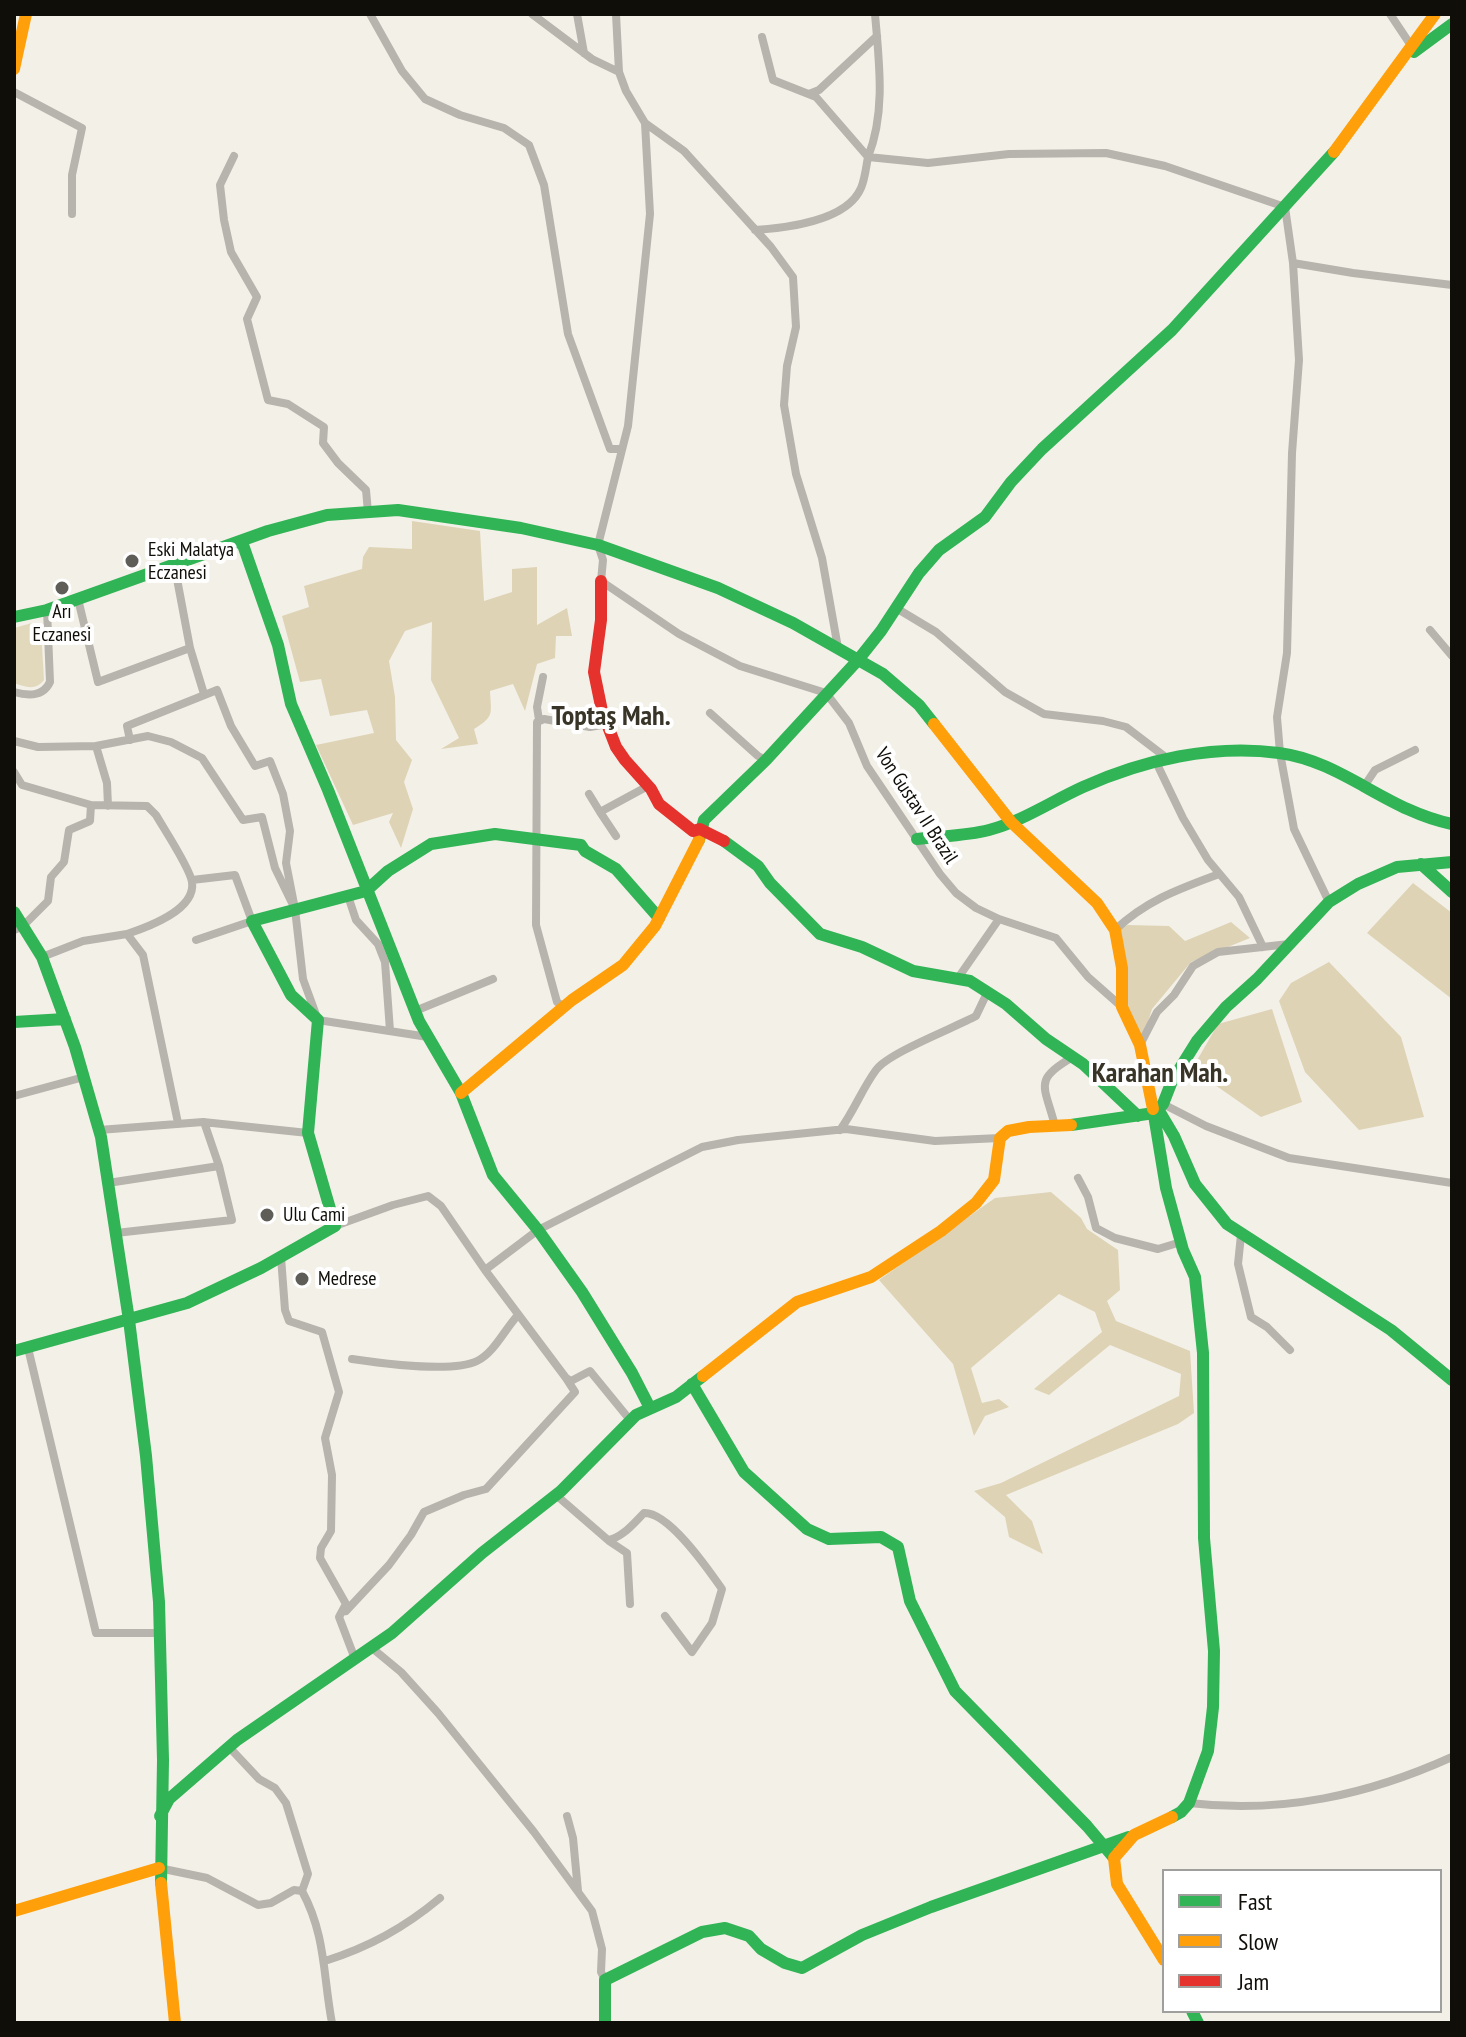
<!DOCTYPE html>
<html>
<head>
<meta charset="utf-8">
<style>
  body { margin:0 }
  #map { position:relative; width:1466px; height:2037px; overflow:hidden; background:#f3f0e8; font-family:"PT Sans Narrow",sans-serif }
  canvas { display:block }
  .frame { position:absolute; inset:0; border:16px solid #100e09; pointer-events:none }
  .legend { position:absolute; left:1162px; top:1869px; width:280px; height:144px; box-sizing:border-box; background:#fff; border:2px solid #9f9f9d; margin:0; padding:10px 14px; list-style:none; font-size:24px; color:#100e09 }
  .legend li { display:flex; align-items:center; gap:16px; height:40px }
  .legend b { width:40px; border:2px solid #9f9f9d }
</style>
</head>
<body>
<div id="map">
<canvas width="1466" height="2037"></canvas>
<div class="frame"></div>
<ul class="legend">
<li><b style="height:10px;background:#30b455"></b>Fast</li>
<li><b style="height:10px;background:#ff9f0a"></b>Slow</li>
<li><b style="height:10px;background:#e5322d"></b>Jam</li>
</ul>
</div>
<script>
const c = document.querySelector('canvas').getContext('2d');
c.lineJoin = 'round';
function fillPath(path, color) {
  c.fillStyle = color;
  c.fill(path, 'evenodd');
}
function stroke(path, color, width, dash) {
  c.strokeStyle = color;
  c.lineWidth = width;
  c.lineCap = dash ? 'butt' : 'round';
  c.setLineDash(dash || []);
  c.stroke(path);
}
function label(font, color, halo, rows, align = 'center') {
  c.font = font + ' "PT Sans Narrow",sans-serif';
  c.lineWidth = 8;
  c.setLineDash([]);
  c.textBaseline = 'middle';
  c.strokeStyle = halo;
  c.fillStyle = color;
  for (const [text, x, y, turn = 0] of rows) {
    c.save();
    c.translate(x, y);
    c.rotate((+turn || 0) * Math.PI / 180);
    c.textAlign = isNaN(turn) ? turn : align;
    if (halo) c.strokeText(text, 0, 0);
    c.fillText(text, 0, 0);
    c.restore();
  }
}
fillPath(new Path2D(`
  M32 623 41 629 44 680C36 691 25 687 14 683V628Z`), '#e2d9bd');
fillPath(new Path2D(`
  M412 521 480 531 484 601 512 592V569L537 567V625L567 608 572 636H556L555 658 537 664 525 711 513 684 490 691C491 714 495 716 474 729L478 744 441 749 459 738 431 680 432 622 405 631 389 661 395 697 396 740 412 760 404 782 413 809 401 848 389 822 393 813 353 825 316 745 374 733 367 710 330 716 321 679 300 682 282 616 309 607 304 586 362 569 363 557 369 547 412 549Z
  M1413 883 1452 913V999L1367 933Z
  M1231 922 1250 938 1191 962 1152 1009 1142 1041 1122 1007 1115 930 1128 925 1169 926 1185 941Z
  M1329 962 1401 1037 1424 1117 1359 1130 1305 1072 1279 1001 1291 983Z
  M1272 1009 1302 1102 1261 1117 1192 1069 1218 1024Z
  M1051 1192 1081 1218 1087 1229 1118 1250 1120 1290 1107 1301 1116 1321 1190 1351 1194 1413 1178 1424 1006 1495 1032 1521 1043 1554 1009 1537 1005 1517 974 1491 1001 1483 1179 1396 1181 1374 1110 1345 1049 1395 1034 1389 1102 1332 1095 1312 1059 1294 971 1368 982 1403 999 1399 1009 1407 985 1416 974 1436 953 1364 879 1280 995 1198Z`), '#ded3b5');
stroke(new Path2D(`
  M370 14 402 71 425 99 460 115 504 128 529 145 544 185 568 334 610 449H622
  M532 14 592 59 619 72
  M577 14 584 53
  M616 14 619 72 626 91 645 123 650 214 628 426 598 545 603 560 601 581 679 634 740 666 826 693 849 723 867 766 940 874 956 893 976 908 999 919 1056 938 1088 977 1122 1007
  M1390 14 1412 47
  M762 37 773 80 816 97 868 157C886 112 879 62 875 14
  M14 92 82 128 72 175V214
  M809 94 819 90 877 36
  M645 123 684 151 771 247 793 277 796 327 787 366 784 405 796 474 822 558 838 648
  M234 156 220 185 224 220 231 252 257 297 247 319 268 400 288 404 324 427 323 443 338 463 366 490 368 512
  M755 230C786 228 847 221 861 188 865 179 866 167 868 157L928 163 1009 154 1106 153 1165 166 1285 207 1293 263 1299 360 1292 453 1287 653 1277 717 1280 753 1294 829 1329 902
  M1293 263 1353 273 1452 285
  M78 599 98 682 190 648 174 563
  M896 608 936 632 1005 692 1044 714 1103 721 1126 727 1168 759
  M1430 630 1452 656
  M190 648 204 694
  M14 692C28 696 43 697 50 682L47 610
  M710 713 758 756 766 760
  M539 720 537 707 543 677
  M14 741 38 747 96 746
  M1156 762 1183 818 1208 860 1239 897 1263 947
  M14 772 22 785 91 805 147 806 156 815C164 829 190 868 192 882 196 910 148 927 127 934
  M1363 788 1375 770 1415 750
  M589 794 600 812 648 786
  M108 806 107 783 96 746 148 736 171 742 202 758 243 820 262 817 275 868 295 909 286 863 290 831 283 794 270 761 255 766 231 726 217 690 127 726 130 740
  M600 812 616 836
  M192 880 235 875 252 921 196 940
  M348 896 356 920 378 944 385 962 390 1031
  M295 909 303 979 318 1020 428 1037
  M14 930 23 926 48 901 51 877 64 862 69 830 90 821 91 805
  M1115 930C1147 900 1179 889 1219 874
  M42 957 83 941 127 934 143 955 178 1123
  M958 978 999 919
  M564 1007 557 1002 536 925 537 722 544 719 590 727 607 724
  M415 1011 493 979
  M1140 1045 1157 1012 1174 995 1193 966 1218 952 1289 944
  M14 1096 84 1077
  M1163 1104 1206 1126 1289 1158 1452 1183
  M1055 1126C1045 1086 1032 1080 1073 1057
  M99 1130 203 1122 308 1133
  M840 1130C854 1111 862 1089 876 1070 888 1053 954 1028 976 1016L987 993
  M1078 1178 1088 1197 1096 1228 1115 1238 1158 1249 1181 1242
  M108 1183 219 1166 204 1122
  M335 1226 393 1205 428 1196 441 1206 485 1270
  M116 1233 232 1220 219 1166
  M1241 1235 1238 1264 1251 1317 1267 1327 1290 1350
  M281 1257 285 1310 289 1321 322 1332 339 1392 325 1438 332 1475 331 1531 321 1548 320 1558 346 1604 339 1617 355 1659
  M28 1348 96 1633H160
  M352 1359C379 1363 453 1373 477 1361 494 1353 505 1329 518 1315
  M630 1420 590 1371 571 1381 566 1378 485 1270 538 1230 702 1147 738 1140 846 1129 935 1141 1000 1138
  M556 1495 608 1540C622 1538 634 1523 644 1513 669 1512 708 1569 722 1589L712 1623 692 1652 665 1616
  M609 1541 627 1553 630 1604
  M346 1611 389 1565 411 1535 424 1512 464 1495 486 1489 575 1392 566 1378
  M372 1648 401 1672 438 1713 534 1832 592 1911 602 1949 601 1972 605 1980
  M229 1747 259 1779 275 1788 286 1803 308 1874 302 1891
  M1189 1803C1282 1814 1368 1795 1452 1757
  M567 1816 573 1838 578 1891
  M159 1868 207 1878 258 1905 271 1903 294 1890 302 1891C326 1935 323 1976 332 2023
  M325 1961C369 1947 404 1928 440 1898`), '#b6b4ac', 8);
stroke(new Path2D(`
  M1414 52 1452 24
  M242 542 278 645 291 704 328 790 419 1021 461 1093 493 1175 538 1230 582 1292 632 1373 650 1408
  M14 617 47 610 268 531 327 515 398 510 521 528 598 545 718 588 793 623 883 674 919 705 934 724
  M917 839C941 836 966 836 989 830 1023 821 1052 801 1083 787 1143 760 1213 744 1279 753 1342 761 1387 811 1452 824
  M699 840 704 820 766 760 858 660 881 631 919 573 939 550 985 517 1011 482 1042 449 1172 330 1334 152
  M724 841 758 866 770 883 820 934 862 947 913 971 970 981 1006 1004 1046 1039 1083 1064 1138 1116
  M1421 864 1452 892
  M14 912 42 957 75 1047 101 1137 129 1320 146 1456 159 1602 163 1760 161 1883
  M14 1022 65 1019
  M1153 1109 1166 1188 1183 1250 1195 1277 1203 1353 1204 1538 1214 1651 1213 1707 1208 1751 1189 1803 1181 1812 1172 1817
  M1158 1109 1174 1136 1195 1184 1227 1224 1391 1330 1452 1380
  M1071 1125 1154 1113 1163 1104 1172 1081 1197 1041 1226 1007 1257 979 1329 902 1358 884 1397 867 1452 862
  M14 1351 187 1303 261 1268 335 1226 308 1133 318 1020 291 995 252 921 366 891 388 871 431 844 495 834 581 845 585 851 616 869 659 918
  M692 1384 744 1472 807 1529 829 1539 881 1537 898 1547 910 1601 955 1691 1087 1826 1114 1858
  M160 1816 169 1799 237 1740 392 1633 482 1553 561 1491 636 1415 676 1397 703 1376
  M1192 2011 1198 2023
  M605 2023V1980L702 1932 725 1928 749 1936 761 1949 785 1963 802 1968 862 1935 931 1907 1129 1837`), '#30b455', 12);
stroke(new Path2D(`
  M14 69 26 14
  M1334 152 1435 14
  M934 724 1011 822 1097 903 1115 930 1122 968V1007L1140 1045 1153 1109
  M461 1093 572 1000 623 965 655 926 699 840
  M703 1376 797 1302 871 1277 941 1231 976 1203 994 1180 1000 1138 1008 1131 1029 1127 1071 1125
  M161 1883 175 2023
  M14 1911 159 1868
  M1164 1960 1117 1884 1114 1858 1134 1835 1172 1817`), '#ff9f0a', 12);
stroke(new Path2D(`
  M601 581V620L594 672 602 711 616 747 625 760 651 789 659 804 693 831 700 829 724 841`), '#e5322d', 12);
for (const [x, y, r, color] of [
  [132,561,8,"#5f5d57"],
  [62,588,8,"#5f5d57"],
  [267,1215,8,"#5f5d57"],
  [302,1279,8,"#5f5d57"]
]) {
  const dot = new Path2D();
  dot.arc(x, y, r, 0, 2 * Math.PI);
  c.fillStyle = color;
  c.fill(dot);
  stroke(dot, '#fff', 3);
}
label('20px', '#100e09', '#fff', [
  ["Eski Malatya",148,550],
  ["Eczanesi",148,573],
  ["Arı",62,612,"center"],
  ["Eczanesi",62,635,"center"],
  ["Ulu Cami",283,1215],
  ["Medrese",318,1279]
], 'left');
label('20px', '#100e09', '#fff', [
  ["Von Gustav II Brazil",916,806,57]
]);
label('bold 28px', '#383427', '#fff', [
  ["Toptaş Mah.",611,717],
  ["Karahan Mah.",1160,1074]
]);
</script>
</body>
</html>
